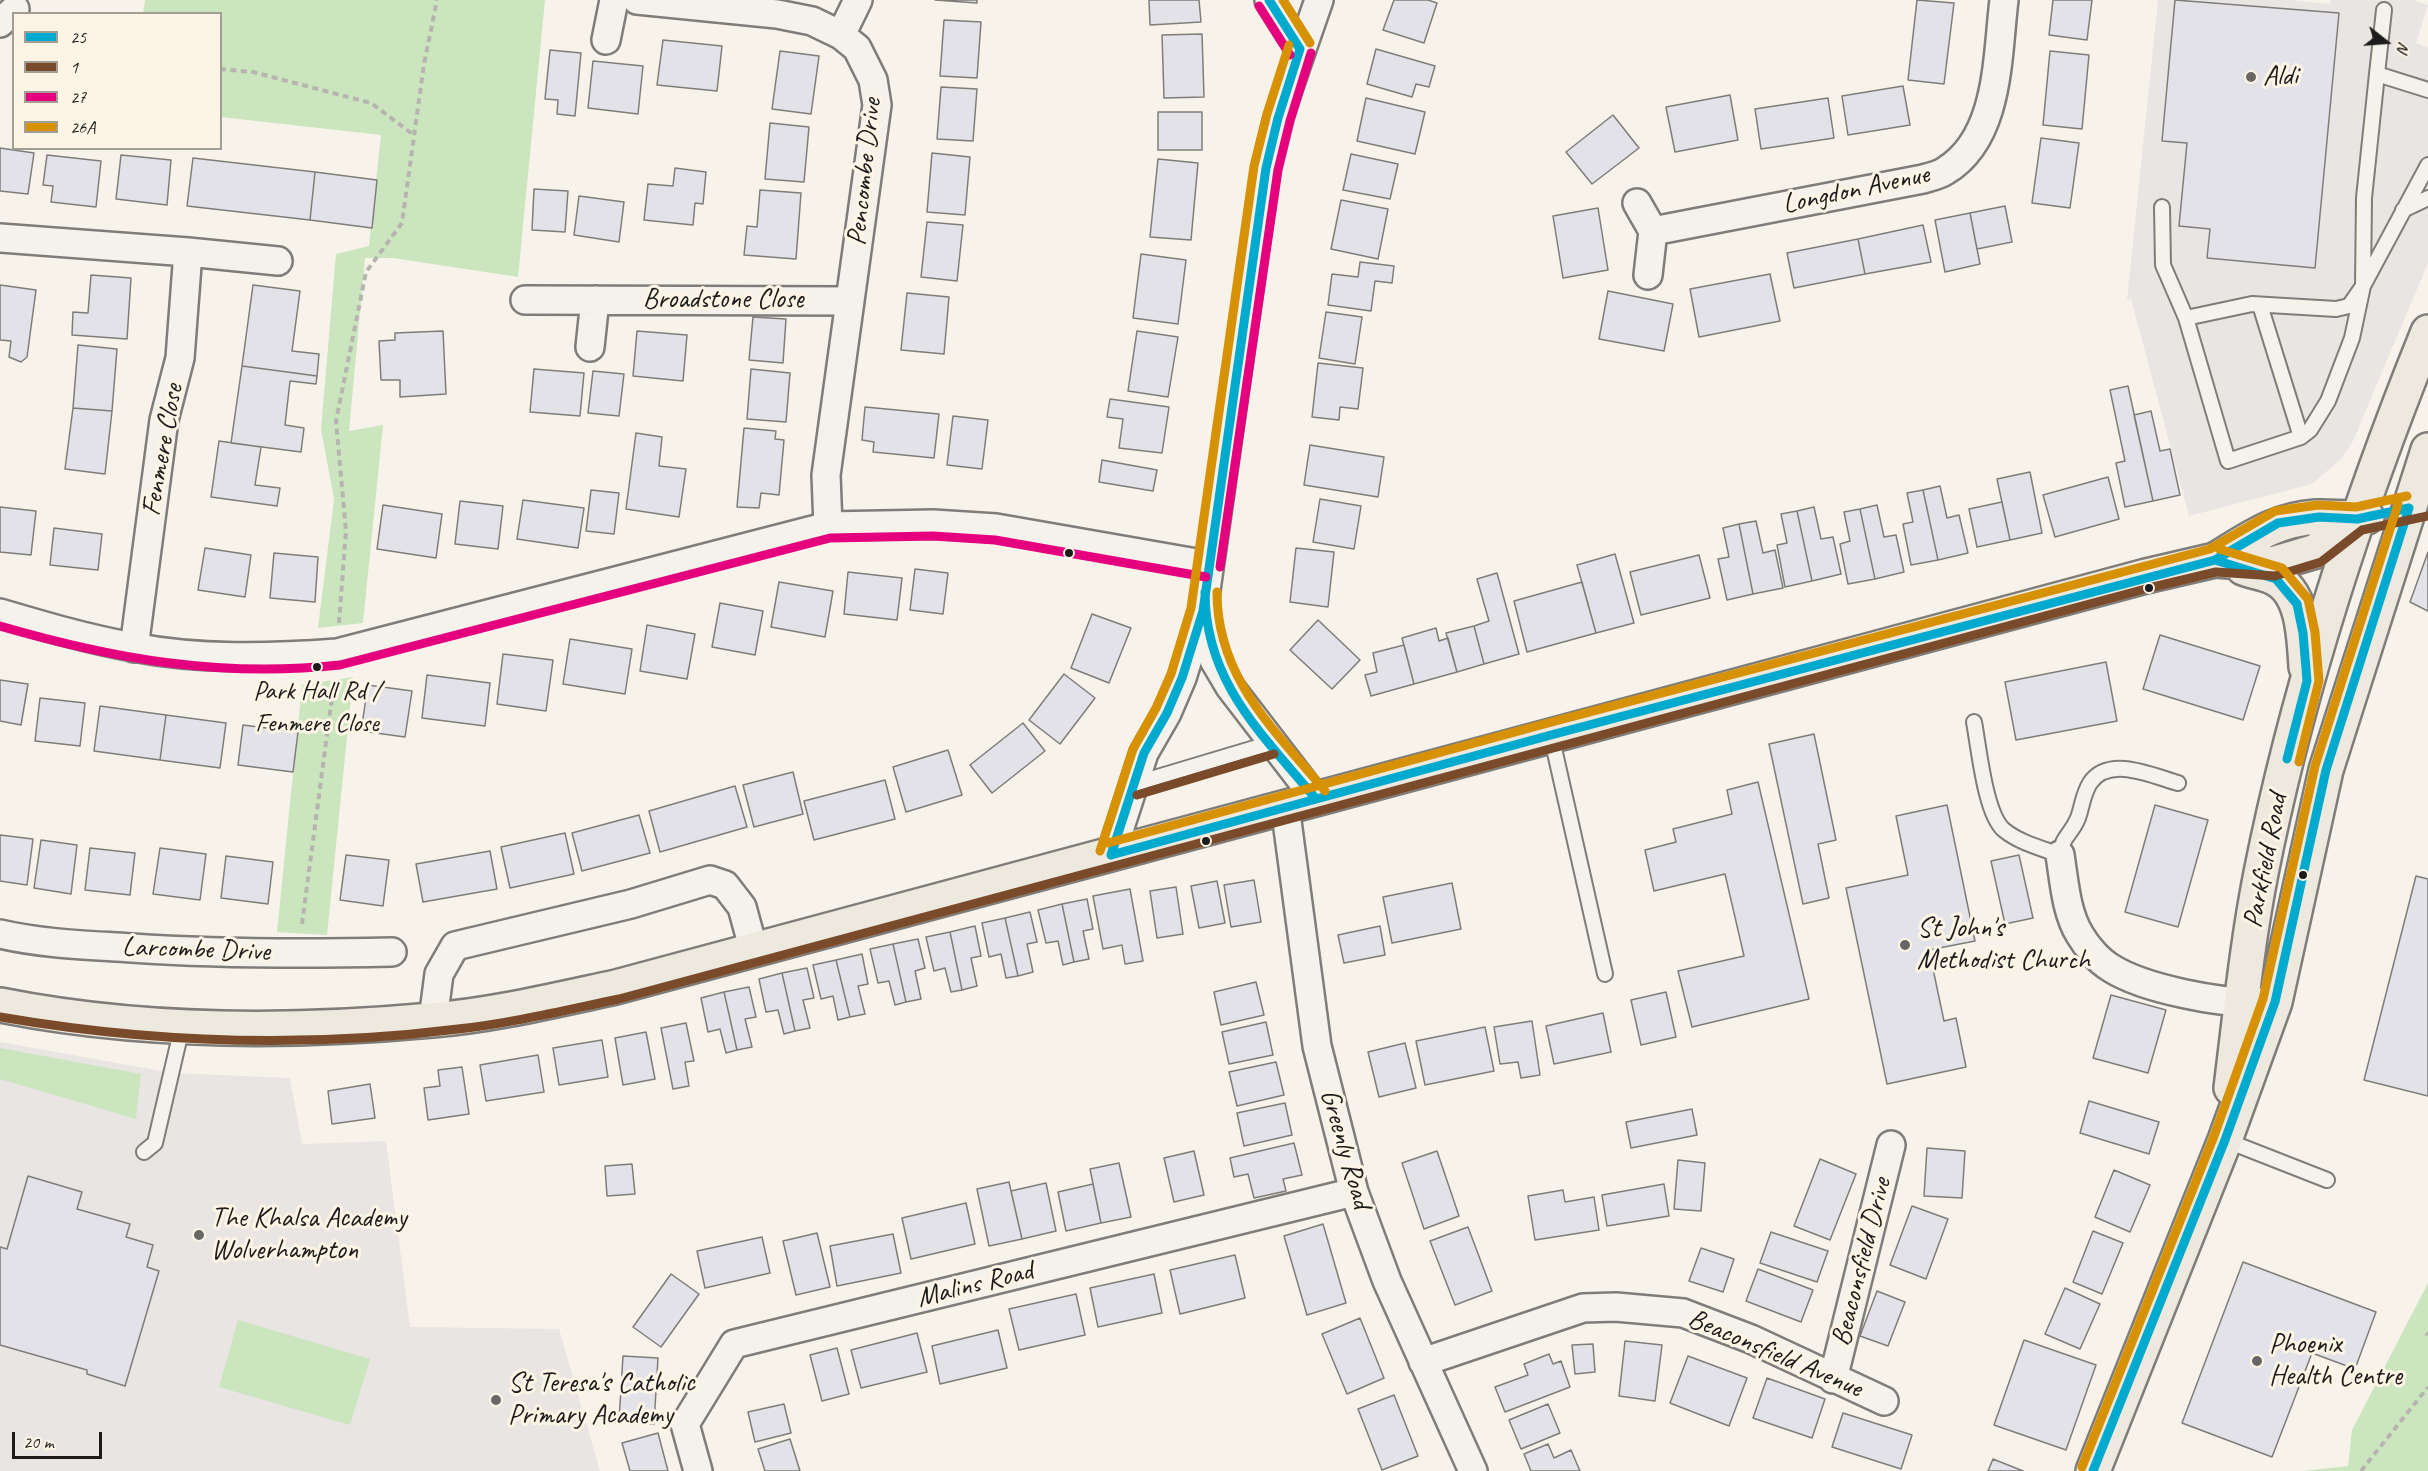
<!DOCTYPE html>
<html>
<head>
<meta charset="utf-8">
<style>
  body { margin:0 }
  #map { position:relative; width:2428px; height:1471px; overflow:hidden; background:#f7f3ea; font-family:Caveat,sans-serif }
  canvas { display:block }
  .legend { position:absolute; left:12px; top:12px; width:210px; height:138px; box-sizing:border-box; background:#fcf5e5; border:2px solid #a29e95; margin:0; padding:8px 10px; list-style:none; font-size:18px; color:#1c1c1c }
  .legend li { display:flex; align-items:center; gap:12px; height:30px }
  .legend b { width:30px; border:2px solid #a29e95 }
  .north { position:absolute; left:2356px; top:12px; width:60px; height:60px; -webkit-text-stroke:4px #fcf5e5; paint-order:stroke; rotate:107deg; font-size:16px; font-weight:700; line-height:24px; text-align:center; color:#1c1c1c }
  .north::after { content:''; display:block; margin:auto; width:21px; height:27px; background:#1c1c1c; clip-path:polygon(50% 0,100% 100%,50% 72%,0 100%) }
  .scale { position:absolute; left:12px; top:1432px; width:90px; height:27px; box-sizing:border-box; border:3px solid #1c1c1c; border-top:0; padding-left:8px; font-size:18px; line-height:21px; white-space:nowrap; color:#1c1c1c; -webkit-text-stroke:4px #fcf5e5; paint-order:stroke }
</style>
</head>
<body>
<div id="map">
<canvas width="2428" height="1471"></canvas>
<ul class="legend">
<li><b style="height:8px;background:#00a9ce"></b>25</li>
<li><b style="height:8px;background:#7a4b2a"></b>1</li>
<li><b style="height:8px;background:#e5007d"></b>27</li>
<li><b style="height:8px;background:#d69104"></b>26A</li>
</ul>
<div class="north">N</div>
<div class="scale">20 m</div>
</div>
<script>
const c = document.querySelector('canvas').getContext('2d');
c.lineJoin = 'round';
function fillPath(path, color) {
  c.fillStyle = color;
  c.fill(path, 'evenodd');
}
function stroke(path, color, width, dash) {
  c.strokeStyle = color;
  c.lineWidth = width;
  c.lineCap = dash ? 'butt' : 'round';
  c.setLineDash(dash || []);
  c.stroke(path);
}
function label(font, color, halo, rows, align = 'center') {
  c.font = font + ' Caveat,sans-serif';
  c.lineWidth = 6;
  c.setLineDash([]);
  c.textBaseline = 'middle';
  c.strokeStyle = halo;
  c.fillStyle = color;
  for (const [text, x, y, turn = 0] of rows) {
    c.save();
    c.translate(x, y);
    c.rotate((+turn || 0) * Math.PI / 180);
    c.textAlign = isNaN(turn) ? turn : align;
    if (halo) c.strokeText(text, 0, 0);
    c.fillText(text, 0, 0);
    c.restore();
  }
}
fillPath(new Path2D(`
  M2158 0H2291L2329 4 2331 0H2413L2428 5 2416 43 2428 48V263L2353 441 2342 458 2312 484 2189 516 2131 299 2127 300Z
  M0 1042 173 1073 290 1078 302 1144 386 1141 410 1327 559 1329 600 1471H0Z`), '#e8e5e3');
fillPath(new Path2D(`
  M145 0H545L518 277 393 258H365L349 431 383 425 363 623 318 628 334 499 321 429 336 254 369 246 381 135 221 117 220 14H143Z
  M353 677 327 935 277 932 302 685Z
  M0 1048 141 1074 136 1119 0 1079Z
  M2428 1283V1471H2303L2348 1466 2352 1430Z
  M238 1320 370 1359 350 1425 219 1387Z`), '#cbe5be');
const building = new Path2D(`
  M935 0H977V3Z
  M1149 0H1199L1201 22 1150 25Z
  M1394 0H1428L1437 3 1424 43 1383 30Z
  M1917 0 1954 3 1944 84 1908 80Z
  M2053 0H2092L2087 40 2049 35Z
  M2175 0 2339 13 2315 268 2207 258 2210 229 2179 226 2187 143 2162 141Z
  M944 20 981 22 977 78 940 76Z
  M1202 34 1204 97 1164 98 1162 35Z
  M663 40 722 46 717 91 657 85Z
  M1376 49 1435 66 1429 87 1416 84 1412 97 1367 84Z
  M550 50 581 53 575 116 557 114 558 100 545 99Z
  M780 51 819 56 811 114 772 109Z
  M2050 51 2089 55 2082 129 2043 125Z
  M593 61 643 66 638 114 588 108Z
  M1903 86 1910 125 1848 135 1842 96Z
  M941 87 977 89 973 141 937 139Z
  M1730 95 1738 140 1675 152 1666 107Z
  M1366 98 1425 112 1415 154 1357 141Z
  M1828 98 1834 138 1761 149 1755 109Z
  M1158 112H1202V150H1158Z
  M1613 115 1639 148 1592 184 1566 152Z
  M770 123 809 127 804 182 765 179Z
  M2041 138 2079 143 2070 208 2032 203Z
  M0 148 34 153 28 194 0 191Z
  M932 153 970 157 965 215 927 212Z
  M1351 154 1398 164 1390 199 1343 190Z
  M47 155 101 161 96 207 51 202 53 186 43 185Z
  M121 155 171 160 167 205 116 199Z
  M193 158 315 172 310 220 187 206Z
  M1158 159 1198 163 1191 240 1150 237Z
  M675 168 706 172 703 204 695 203 693 225 644 220 648 184 673 186Z
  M315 172 377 180 372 228 310 220Z
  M534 189 568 191 565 232 532 230Z
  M760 190 801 193 796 259 744 255 747 226 757 227Z
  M579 196 624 202 619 242 574 235Z
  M1341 200 1388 209 1378 259 1331 249Z
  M2005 206 2012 242 1977 249 1970 213Z
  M1598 208 1608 270 1563 278 1553 216Z
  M1970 213 1980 264 1945 272 1935 220Z
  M927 222 963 225 957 281 921 277Z
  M1923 225 1931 262 1865 274 1858 239Z
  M1858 239 1865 274 1794 288 1787 253Z
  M1141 254 1186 260 1178 324 1133 318Z
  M1360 262 1394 266 1392 283 1375 281 1371 311 1328 305 1332 274 1358 277Z
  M1770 274 1780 321 1699 337 1690 289Z
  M91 275 131 278 127 339 72 335 73 312 88 313Z
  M0 285 36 290 27 357 21 362 9 357 11 341 0 340Z
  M253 285 300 291 292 351 319 354 317 376 242 366Z
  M1608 291 1673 304 1664 351 1599 339Z
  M907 293 949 297 944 354 901 350Z
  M1326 312 1362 317 1355 364 1319 358Z
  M753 317 786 319 783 363 749 360Z
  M443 331 446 394 400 397V380H381L379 341 395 340V333Z
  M637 331 687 335 683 381 633 376Z
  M1137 331 1178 337 1168 397 1128 391Z
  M78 345 117 349 112 411 73 408Z
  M1318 363 1363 368 1358 409 1340 407 1339 420 1312 417Z
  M242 366 317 376 316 384 290 381 285 425 304 428 301 452 231 443Z
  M534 369 584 373 580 416 530 412Z
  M751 369 790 373 786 422 747 419Z
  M593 371 624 374 619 416 588 413Z
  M2128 386 2153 501 2125 507 2116 463 2125 461 2110 390Z
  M1110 399 1169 407 1162 453 1119 448 1123 419 1107 417Z
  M865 407 939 414 934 458 873 452 874 442 862 440Z
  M73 408 112 411 105 474 65 469Z
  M2151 411 2160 451 2170 449 2180 495 2153 501 2134 415Z
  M953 416 988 420 982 469 947 465Z
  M744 428 776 431 775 439 784 440 779 495 761 493 759 508 737 507Z
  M636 433 662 437 659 466 686 469 679 517 626 509Z
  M219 441 261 447 255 485 280 488 277 506 211 497Z
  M1310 445 1384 457 1378 497 1304 485Z
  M1102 460 1157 470 1153 491 1099 482Z
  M2030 472 2042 533 2010 540 1997 479Z
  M2108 477 2119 519 2055 537 2043 495Z
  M1940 486 1947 518 1959 515 1968 553 1938 560 1923 490Z
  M591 490 619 493 614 534 586 531Z
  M1923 490 1938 560 1911 565 1903 524 1913 522 1907 493Z
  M1320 499 1361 506 1354 549 1313 542Z
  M523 500 584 508 578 548 517 539Z
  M460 501 503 506 498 549 455 544Z
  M2002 502 2010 540 1977 547 1969 509Z
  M383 505 442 514 436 558 377 549Z
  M1877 505 1884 537 1896 535 1904 572 1875 579 1860 509Z
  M0 507 36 511 31 555 0 552Z
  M1814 507 1821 539 1833 537 1841 574 1812 581 1797 511Z
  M1860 509 1875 579 1848 584 1840 544 1850 541 1844 512Z
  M1797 511 1812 581 1785 587 1777 545 1787 543 1781 514Z
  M1756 521 1763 553 1775 550 1783 588 1753 594 1739 524Z
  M1739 524 1753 594 1727 600 1718 559 1729 557 1723 528Z
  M54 528 102 534 98 570 50 565Z
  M205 548 251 555 245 597 198 590Z
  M1296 548 1334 552 1328 607 1290 602Z
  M2428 552V611L2410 602Z
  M274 553 318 557 315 602 270 598Z
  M1615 554 1634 623 1596 633 1577 565Z
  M1699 555 1710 598 1641 615 1630 572Z
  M915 569 948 573 943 614 910 610Z
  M848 572 902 578 897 620 844 614Z
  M1497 573 1519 654 1484 664 1474 626 1489 621 1477 579Z
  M779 582 833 591 825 637 771 627Z
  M1582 582 1596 633 1527 652 1514 601Z
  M720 603 763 611 755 655 712 647Z
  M1092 614 1131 628 1109 683 1071 668Z
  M1318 620 1360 660 1332 689 1290 650Z
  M647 625 695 634 687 679 640 671Z
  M1474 626 1484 664 1457 672 1446 633Z
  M1436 628 1439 641 1448 638 1457 672 1414 684 1402 638Z
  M2160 635 2260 666 2243 720 2143 689Z
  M570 639 632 649 625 694 563 684Z
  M1404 645 1414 684 1371 696 1365 675 1377 672 1373 653Z
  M503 654 553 660 546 711 497 704Z
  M2106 662 2117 721 2016 740 2005 682Z
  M1064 674 1095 698 1060 744 1029 720Z
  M427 675 490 683 485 726 422 718Z
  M0 680 28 684 21 725 0 721Z
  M368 685 412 691 405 737 361 731Z
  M40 698 85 703 80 746 35 741Z
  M100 706 166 715 160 760 94 751Z
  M166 715 226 723 220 768 160 760Z
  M1023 723 1045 751 992 793 970 765Z
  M243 725 298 732 293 772 238 765Z
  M1814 734 1836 840 1818 844 1829 898 1803 904 1769 744Z
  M948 750 962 795 906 812 893 767Z
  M793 772 803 814 754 827 743 785Z
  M885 780 895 819 814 840 804 801Z
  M1758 782 1809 999 1692 1027 1678 971 1744 956 1725 874 1654 891 1645 850 1676 842 1673 829 1732 814 1727 790Z
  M735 786 747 827 660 852 649 811Z
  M1947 805 1975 941 1929 950 1944 1021 1956 1018 1966 1067 1887 1084 1846 888 1908 875 1896 816Z
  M2155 805 2208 820 2178 927 2125 912Z
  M639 815 650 853 582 871 572 833Z
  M565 833 574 874 510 888 501 847Z
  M0 835 33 839 27 885 0 881Z
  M41 840 77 845 71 894 34 888Z
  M90 848 135 853 130 895 85 890Z
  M160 848 206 854 200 900 153 894Z
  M490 851 497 889 423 902 416 864Z
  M346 855 389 860 383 906 340 900Z
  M2019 855 2033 918 2005 924 1991 861Z
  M226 856 273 862 268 904 221 898Z
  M2416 876 2428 879V1096L2364 1080Z
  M1254 880 1261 922 1231 927 1224 885Z
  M1217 881 1225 923 1199 928 1191 886Z
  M1452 883 1461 929 1392 943 1383 897Z
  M1176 887 1183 934 1157 938 1150 891Z
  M1130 889 1143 961 1125 964 1122 945 1103 949 1093 896Z
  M1087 899 1093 929 1083 931 1089 959 1074 962 1062 904Z
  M1062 904 1074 962 1063 965 1058 941 1046 943 1038 910Z
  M1030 912 1037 942 1027 944 1033 972 1018 976 1005 918Z
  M1005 918 1018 976 1006 978 1001 954 989 957 982 923Z
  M975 926 981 956 971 958 977 986 962 990 950 932Z
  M1380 926 1385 955 1344 963 1338 935Z
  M950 932 962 990 951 992 945 968 934 971 926 937Z
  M918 939 925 968 915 971 921 999 906 1002 893 944Z
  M893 944 906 1002 895 1005 889 981 878 983 870 949Z
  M862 954 868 984 858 986 865 1014 850 1017 836 960Z
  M836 960 850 1017 838 1020 833 996 821 999 813 965Z
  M807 968 814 998 803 1000 810 1028 795 1031 782 973Z
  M782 973 795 1031 784 1034 778 1010 766 1012 759 979Z
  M1256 982 1264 1015 1221 1025 1214 992Z
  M749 987 756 1017 745 1019 752 1047 737 1050 724 992Z
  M724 992 737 1050 726 1053 720 1029 708 1032 701 998Z
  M1666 992 1676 1037 1641 1045 1631 1000Z
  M2111 995 2166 1010 2148 1073 2093 1058Z
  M1603 1013 1611 1052 1554 1064 1546 1026Z
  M1532 1021 1540 1075 1521 1078 1518 1062 1500 1064 1494 1027Z
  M1266 1022 1273 1055 1229 1064 1222 1032Z
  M686 1023 694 1061 685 1062 689 1086 673 1089 661 1028Z
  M1485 1027 1494 1071 1425 1085 1416 1041Z
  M646 1032 655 1079 623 1085 615 1038Z
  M602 1040 608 1077 559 1085 553 1048Z
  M1405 1043 1416 1088 1379 1097 1368 1052Z
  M538 1055 544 1092 486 1101 480 1065Z
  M1276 1062 1284 1095 1237 1106 1229 1072Z
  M462 1067 469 1114 428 1120 424 1088 440 1086 438 1070Z
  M370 1084 375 1118 332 1124 328 1091Z
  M2089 1101 2159 1122 2149 1154 2080 1133Z
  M1285 1103 1292 1135 1244 1146 1237 1113Z
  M1692 1109 1697 1135 1631 1148 1626 1122Z
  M1294 1143 1302 1175 1283 1179 1286 1191 1254 1198 1248 1174 1234 1177 1230 1158Z
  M1927 1148 1965 1151 1962 1198 1924 1196Z
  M1194 1151 1204 1195 1174 1202 1164 1158Z
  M1437 1151 1459 1216 1424 1229 1402 1163Z
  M1820 1159 1856 1174 1830 1240 1794 1226Z
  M1678 1160 1705 1163 1701 1211 1674 1209Z
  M1119 1163 1131 1217 1101 1223 1090 1169Z
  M632 1164 635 1194 607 1196 605 1166Z
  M2114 1170 2150 1185 2130 1232 2095 1217Z
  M28 1176 82 1192 77 1209 130 1224 126 1237 153 1245 147 1267 159 1271 125 1386 87 1374V1370L0 1345V1247L7 1249Z
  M1009 1182 1022 1239 989 1246 977 1189Z
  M1046 1183 1056 1231 1022 1239 1011 1191Z
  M1093 1184 1101 1223 1066 1231 1058 1192Z
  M1664 1184 1669 1216 1607 1226 1602 1195Z
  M1563 1190 1565 1202 1594 1197 1599 1230 1535 1240 1528 1196Z
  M966 1203 975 1244 911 1259 902 1218Z
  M1912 1206 1948 1219 1926 1279 1890 1265Z
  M1323 1224 1346 1303 1307 1315 1284 1236Z
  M1468 1227 1492 1291 1455 1305 1430 1241Z
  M2093 1231 2123 1243 2102 1294 2073 1282Z
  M1771 1232 1828 1251 1817 1282 1760 1263Z
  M817 1233 830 1287 796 1295 783 1241Z
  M893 1234 901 1273 837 1286 830 1246Z
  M762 1237 770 1273 705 1288 697 1251Z
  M1701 1248 1734 1259 1723 1292 1689 1281Z
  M1235 1255 1245 1298 1180 1314 1170 1270Z
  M2243 1262 2376 1312 2355 1369 2312 1353 2272 1457 2182 1423Z
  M1758 1269 1813 1290 1801 1322 1746 1301Z
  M671 1274 699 1294 661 1347 633 1327Z
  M1154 1274 1162 1313 1098 1327 1090 1288Z
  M2065 1288 2100 1304 2080 1349 2045 1334Z
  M1877 1291 1905 1302 1888 1346 1860 1336Z
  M1076 1294 1085 1335 1019 1350 1009 1309Z
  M1360 1318 1384 1378 1347 1394 1322 1334Z
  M998 1330 1007 1368 940 1384 932 1346Z
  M917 1333 927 1372 861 1388 851 1350Z
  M2024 1340 2096 1365 2066 1450 1994 1425Z
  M1625 1341 1662 1345 1655 1401 1619 1396Z
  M1593 1344 1595 1372 1575 1374 1572 1345Z
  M837 1348 849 1394 822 1401 810 1355Z
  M1549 1354 1553 1364 1561 1361 1570 1387 1505 1412 1495 1387 1528 1375 1524 1364Z
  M623 1356 658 1358 654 1424 619 1421Z
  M1688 1356 1747 1378 1729 1426 1670 1403Z
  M1767 1378 1825 1399 1812 1438 1753 1418Z
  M1394 1395 1418 1456 1382 1470 1358 1409Z
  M784 1404 791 1433 755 1442 748 1412Z
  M1548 1404 1560 1433 1521 1449 1509 1420Z
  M1843 1413 1912 1435 1901 1469 1832 1447Z
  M658 1433 668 1471H630L622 1443Z
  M790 1439 800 1471H765L758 1449Z
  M1548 1444 1554 1458 1571 1450 1580 1471H1531L1524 1454Z
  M1993 1459 2023 1471H1988Z`);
fillPath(building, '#e3e2e8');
stroke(building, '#7f7d79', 1.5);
const lane = new Path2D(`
  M2377 74 2384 10
  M2162 207 2163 265 2186 318 2228 461 2301 437 2310 430 2328 401 2352 338 2363 286 2364 198 2377 74 2428 90
  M2403 210 2428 198
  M2260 305 2301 437
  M2186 318 2252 304 2336 309 2349 306 2363 286 2428 165
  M1974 722C1979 748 1985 814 2004 830 2020 843 2041 848 2060 855 2062 836 2071 835 2078 818 2082 807 2083 794 2090 783 2109 755 2153 776 2178 783
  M1551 735 1605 974
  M1134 784 1271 743
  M2225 1140 2327 1180
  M144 1152 155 1143 182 1027`);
const street = new Path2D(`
  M637 0 777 14 812 21 841 35 857 48 873 80 877 105 826 475 828 526
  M1269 0 1300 49
  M0 23 15 9
  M841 35 858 0
  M606 40 614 0
  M1637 203 1653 231 1648 275
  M1653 231 1923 179C1930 177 1939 175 1945 171 2000 138 1997 56 2004 0
  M0 238 188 252 180 358 164 420 134 648
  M188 252 278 261
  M525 300 850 301
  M590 347 595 300
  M0 613C44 626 88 639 133 647 199 660 270 658 337 653L828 526 933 524 996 528 1208 565
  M1203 613 1214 660 1230 687 1316 799
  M1285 806 1317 1046 1354 1192 1387 1281 1473 1471
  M1111 855 1144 753 1167 713 1182 678 1203 611 1266 168 1278 118 1319 0
  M2060 855C2064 880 2066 913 2080 935 2087 947 2099 961 2111 968 2144 989 2222 1004 2261 1002
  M0 934C43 944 87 945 132 948 219 954 305 954 392 952
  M433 1020 439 974 455 946 631 904 710 880 725 885 742 907 754 951
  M1423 1362 1583 1308 1616 1307 1683 1313 1751 1339 1884 1401
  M1833 1379 1891 1145
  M698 1471 685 1424 734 1344 1354 1192`);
const primary = new Path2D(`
  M2215 560C2250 539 2274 520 2316 517 2334 516 2350 520 2367 517
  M2243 568C2253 572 2265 573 2274 578 2304 592 2304 639 2306 667
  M0 1005C140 1033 290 1033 432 1020 493 1015 555 1000 616 987L2146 576 2215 560 2272 564 2316 551 2357 519
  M2231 1088C2240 1016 2247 944 2261 873 2298 687 2357 507 2428 332
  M2093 1471 2225 1140 2275 1002 2326 770 2428 450`);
stroke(lane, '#7f7d79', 18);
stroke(street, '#7f7d79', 32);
stroke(primary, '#7f7d79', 38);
stroke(new Path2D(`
  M220 69 253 72 371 103 414 135
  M339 623 346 531 336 421 366 272 402 223 424 64 437 0
  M302 924 334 682
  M2426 1333 2428 1335
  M2361 1471 2428 1387`), '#b6b4af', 4, [6, 4.5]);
stroke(lane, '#f5f2ec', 14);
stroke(street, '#f5f2ec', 27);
stroke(primary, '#eee9df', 33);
stroke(new Path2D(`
  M1269 0 1300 49
  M2215 560 2276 579 2297 604 2303 633 2307 681 2287 759
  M1205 592C1205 682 1262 734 1316 799
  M1111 855 1551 735 2215 560 2278 523 2319 517 2357 519 2409 508
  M1111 855 1144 753 1167 713 1182 678 1203 611 1266 168 1278 118 1300 49
  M2093 1471 2225 1140 2275 1002 2326 770 2409 508`), '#00a9ce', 9);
stroke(new Path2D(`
  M1137 795 1274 754
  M0 1017C151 1043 306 1048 458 1029 512 1023 566 1010 619 999L2149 588 2216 572 2275 576 2321 562 2362 530 2428 516`), '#7a4b2a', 9);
stroke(new Path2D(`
  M1259 6 1290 55
  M1220 567 1278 170 1290 121 1311 53
  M0 626C114 659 221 678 340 665L830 538 933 536 995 540 1206 577`), '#e5007d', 9);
stroke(new Path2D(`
  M1283 0 1310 43
  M2219 549 2282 568 2308 599 2315 632 2319 681 2299 762
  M1217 592C1217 678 1274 729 1325 791
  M1108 843 1548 723 2210 549 2275 511 2318 505 2356 507 2407 496
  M1100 851 1133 749 1156 708 1171 674 1191 608 1254 166 1267 114 1289 45
  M2082 1467 2214 1136 2263 999 2315 766 2398 504`), '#d69104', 9);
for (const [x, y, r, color] of [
  [2251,77,6,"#696764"],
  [1069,553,5,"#1c1c1c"],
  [2149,588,5,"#1c1c1c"],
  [317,667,5,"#1c1c1c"],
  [1206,841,5,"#1c1c1c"],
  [2303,875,5,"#1c1c1c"],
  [1905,945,6,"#696764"],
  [199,1235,6,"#696764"],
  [2257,1361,6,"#696764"],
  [496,1400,6,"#696764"]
]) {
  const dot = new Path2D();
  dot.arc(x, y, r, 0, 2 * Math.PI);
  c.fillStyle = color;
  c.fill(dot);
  stroke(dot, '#fcf5e5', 2);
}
label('26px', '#1c1c1c', '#fcf5e5', [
  ["Park Hall Rd /",317,692],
  ["Fenmere Close",317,724]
]);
label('28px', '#1c1c1c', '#fcf5e5', [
  ["Aldi",2263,77],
  ["St John's",1917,929],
  ["Methodist Church",1917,961],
  ["The Khalsa Academy",211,1219],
  ["Wolverhampton",211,1251],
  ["Phoenix",2269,1345],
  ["Health Centre",2269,1377],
  ["St Teresa's Catholic",508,1384],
  ["Primary Academy",508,1416]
], 'left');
label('28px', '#1c1c1c', '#fcf5e5', [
  ["Pencombe Drive",865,172,-84],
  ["Longdon Avenue",1856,190,-12],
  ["Broadstone Close",723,300],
  ["Fenmere Close",163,450,-80],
  ["Parkfield Road",2266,861,-79],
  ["Larcombe Drive",196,950,2],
  ["Greenly Road",1345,1149,74],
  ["Beaconsfield Drive",1862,1262,-76],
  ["Malins Road",975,1285,-14],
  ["Beaconsfield Avenue",1775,1354,23]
]);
</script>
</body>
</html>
